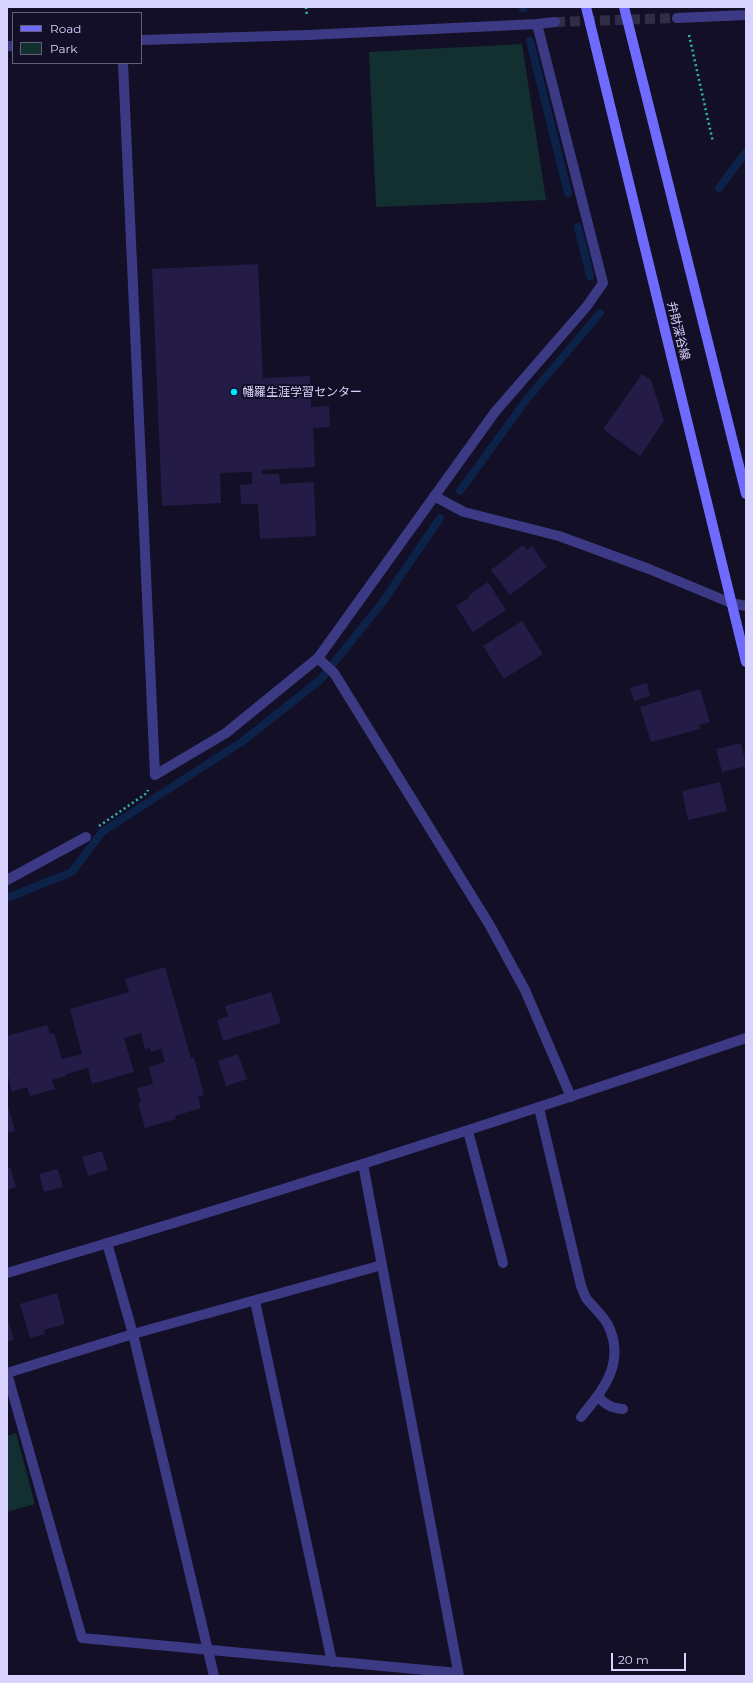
<!DOCTYPE html>
<html>
<head>
<meta charset="utf-8">
<style>
  body { margin:0 }
  #map { position:relative; width:753px; height:1683px; overflow:hidden; background:#130f26; font-family:Montserrat,sans-serif }
  canvas { display:block }
  .frame { position:absolute; inset:0; border:8px solid #d9d4ff; pointer-events:none }
  .legend { position:absolute; left:12px; top:12px; width:130px; height:52px; box-sizing:border-box; background:#130f26; border:1px solid #625e7d; margin:0; padding:5px 7px; list-style:none; font-size:12px; color:#d9d4ff }
  .legend li { display:flex; align-items:center; gap:8px; height:20px }
  .legend b { width:20px; border:1px solid #625e7d }
  .scale { position:absolute; left:611px; top:1653px; width:75px; height:18px; box-sizing:border-box; border:2px solid #d9d4ff; border-top:0; padding-left:5px; font-size:12px; line-height:14px; white-space:nowrap; color:#d9d4ff; -webkit-text-stroke:3px #130f26; paint-order:stroke }
</style>
</head>
<body>
<div id="map">
<canvas width="753" height="1683"></canvas>
<div class="frame"></div>
<ul class="legend">
<li><b style="height:5px;background:#6f6bff"></b>Road</li>
<li><b style="height:11px;background:#12302f"></b>Park</li>
</ul>
<div class="scale">20 m</div>
</div>
<script>
const c = document.querySelector('canvas').getContext('2d');
c.lineJoin = 'round';
function fillPath(path, color) {
  c.fillStyle = color;
  c.fill(path, 'evenodd');
}
function stroke(path, color, width, dash) {
  c.strokeStyle = color;
  c.lineWidth = width;
  c.lineCap = dash ? 'butt' : 'round';
  c.setLineDash(dash || []);
  c.stroke(path);
}
function label(font, color, halo, rows, align = 'center') {
  c.font = font + ' Montserrat,"Noto Sans JP",sans-serif';
  c.lineWidth = 4;
  c.setLineDash([]);
  c.textBaseline = 'middle';
  c.strokeStyle = halo;
  c.fillStyle = color;
  for (const [text, x, y, turn = 0] of rows) {
    c.save();
    c.translate(x, y);
    c.rotate((+turn || 0) * Math.PI / 180);
    c.textAlign = isNaN(turn) ? turn : align;
    if (halo) c.strokeText(text, 0, 0);
    c.fillText(text, 0, 0);
    c.restore();
  }
}
fillPath(new Path2D(`
  M522 44 546 200 376 207 369 52Z
  M16 1433 35 1504 7 1512V1436Z`), '#12302f');
stroke(new Path2D(`
  M523 7V9
  M530 41 568 193
  M719 188 746 152
  M578 227 590 276
  M460 491 527 399 600 313
  M7 898 72 872 102 832 243 741 320 680 382 603 440 518`), '#0c2248', 8);
fillPath(new Path2D(`
  M258 264 263 378 310 376 311 407 329 406 330 427 313 428 315 467 262 470V474H279L280 484 314 482 316 536 260 539 258 504H241L240 485 252 484V472L220 473 221 503 162 506 152 269Z
  M642 374 651 380 664 421 640 456 603 429Z
  M523 545 527 550 532 546 547 567 510 595 491 570Z
  M488 582 506 610 473 632 456 606 469 598 468 596Z
  M522 621 543 654 504 679 483 646Z
  M647 683 650 696 634 701 630 688Z
  M700 689 710 722 699 725 700 729 651 742 640 707Z
  M741 743 746 766 722 772 716 749Z
  M720 782 727 811 688 820 682 791Z
  M165 967 191 1058 194 1057 204 1095 198 1097 201 1108 175 1116 176 1119 145 1128 138 1103 141 1102 137 1088 153 1084 149 1067 165 1062 161 1049 151 1052 150 1048 145 1049 141 1033 124 1038 134 1072 92 1084 88 1068 66 1074V1076L52 1080 55 1089 30 1096 27 1087 12 1092 7 1073V1036L47 1025 50 1034 54 1033 62 1059 82 1054 70 1009 129 992 125 979Z
  M271 992 281 1023 223 1041 217 1020 228 1016 225 1006Z
  M238 1054 247 1079 226 1086 218 1061Z
  M7 1102 15 1131 7 1133Z
  M102 1151 108 1170 88 1176 82 1157Z
  M10 1167 16 1187 7 1190V1168Z
  M58 1169 63 1187 44 1192 39 1174Z
  M57 1293 65 1324 44 1330 45 1334 30 1338 20 1304Z
  M7 1316 14 1340 7 1342Z`), '#241b47');
stroke(new Path2D(`
  M555 22 677 18`), '#312d47', 10, [10, 5]);
stroke(new Path2D(`
  M306 7 307 16
  M689 35 713 142
  M99 826 147 793 148 790`), '#2fb8b0', 2.5, [2, 3]);
stroke(new Path2D(`
  M318 658 334 673 489 924 525 990 571 1097
  M7 880 86 837
  M598 1396C605 1405 612 1408 623 1409
  M581 1417C604 1389 626 1362 608 1325 602 1314 593 1307 586 1298 584 1294 583 1290 581 1286`), '#3d3a85', 10);
stroke(new Path2D(`
  M677 18 746 15
  M141 40 308 35 537 24 555 22
  M7 46H13
  M123 63 155 775 226 733 318 658 495 412 587 306 603 283 537 24
  M731 603 746 606
  M539 1108 581 1286
  M468 1131 503 1263
  M363 1164 459 1676
  M107 1243 133 1334 214 1676
  M255 1301 332 1662
  M7 1373 82 1638 458 1673
  M7 1373 133 1334 382 1265`), '#3d3a85', 10);
stroke(new Path2D(`
  M434 496 464 512 559 536 649 569 731 603
  M7 1273C255 1200 501 1121 746 1038`), '#3d3a85', 10);
stroke(new Path2D(`
  M586 7 746 662
  M624 7 746 494`), '#6f6bff', 10);
for (const [x, y, r, color] of [
  [234,392,4,"#00e5ff"]
]) {
  const dot = new Path2D();
  dot.arc(x, y, r, 0, 2 * Math.PI);
  c.fillStyle = color;
  c.fill(dot);
  stroke(dot, '#130f26', 1.5);
}
label('12px', '#d9d4ff', '#130f26', [
  ["弁財深谷線",678,331,76]
]);
label('12px', '#d9d4ff', '#130f26', [
  ["幡羅生涯学習センター",242,392]
], 'left');
</script>
</body>
</html>
